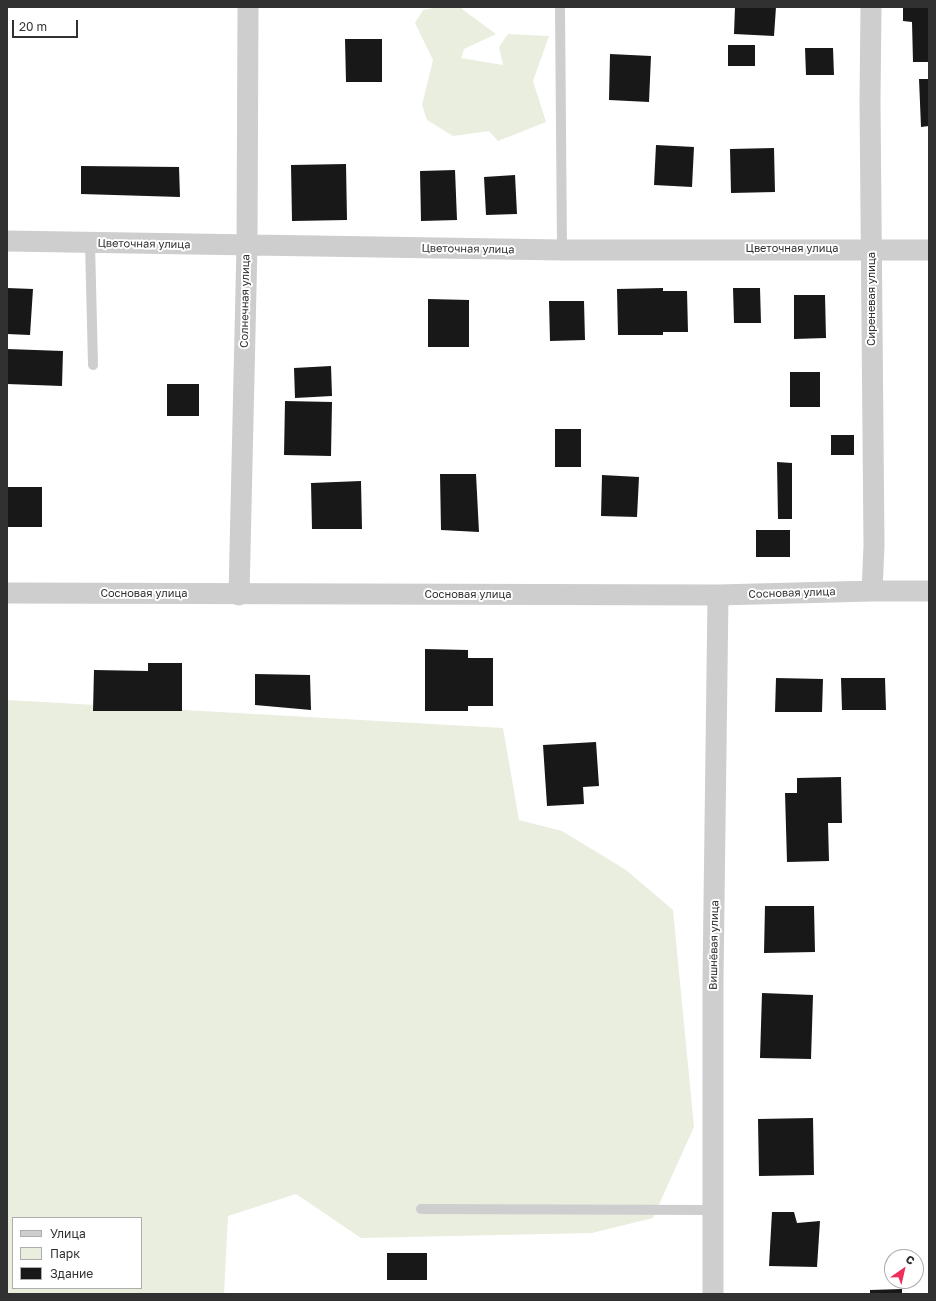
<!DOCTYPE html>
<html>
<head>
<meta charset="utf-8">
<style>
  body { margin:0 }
  #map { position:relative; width:936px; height:1301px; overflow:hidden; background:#fff; font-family:"Golos Text",sans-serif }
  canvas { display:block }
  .frame { position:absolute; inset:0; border:8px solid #313131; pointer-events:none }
  .legend { position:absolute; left:12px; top:1217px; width:130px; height:72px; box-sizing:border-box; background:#fff; border:1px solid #adadad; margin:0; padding:5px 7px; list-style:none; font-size:12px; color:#313131 }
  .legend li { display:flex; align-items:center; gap:8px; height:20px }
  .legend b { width:20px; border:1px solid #adadad }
  .north { position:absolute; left:884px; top:1249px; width:40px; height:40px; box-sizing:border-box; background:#fff; border:1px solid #adadad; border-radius:50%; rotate:34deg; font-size:11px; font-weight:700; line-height:16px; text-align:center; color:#313131 }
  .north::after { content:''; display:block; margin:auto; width:14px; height:18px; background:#ee2e5c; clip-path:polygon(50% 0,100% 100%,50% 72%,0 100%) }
  .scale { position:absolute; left:12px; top:20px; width:66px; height:18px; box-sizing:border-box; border:2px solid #313131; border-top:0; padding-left:5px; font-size:12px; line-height:14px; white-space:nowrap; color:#313131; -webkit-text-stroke:3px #fff; paint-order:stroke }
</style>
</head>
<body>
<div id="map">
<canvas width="936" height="1301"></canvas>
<div class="frame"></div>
<ul class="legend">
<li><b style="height:5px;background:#cecece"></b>Улица</li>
<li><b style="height:11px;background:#eaeedf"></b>Парк</li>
<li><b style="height:11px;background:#181818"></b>Здание</li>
</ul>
<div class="north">С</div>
<div class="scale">20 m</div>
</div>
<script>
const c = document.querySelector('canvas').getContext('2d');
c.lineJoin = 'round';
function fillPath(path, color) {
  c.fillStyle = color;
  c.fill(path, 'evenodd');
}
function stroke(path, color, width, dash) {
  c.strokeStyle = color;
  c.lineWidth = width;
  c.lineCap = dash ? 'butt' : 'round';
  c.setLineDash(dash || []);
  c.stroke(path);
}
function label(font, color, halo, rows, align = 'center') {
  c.font = font + ' "Golos Text",sans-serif';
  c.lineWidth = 4;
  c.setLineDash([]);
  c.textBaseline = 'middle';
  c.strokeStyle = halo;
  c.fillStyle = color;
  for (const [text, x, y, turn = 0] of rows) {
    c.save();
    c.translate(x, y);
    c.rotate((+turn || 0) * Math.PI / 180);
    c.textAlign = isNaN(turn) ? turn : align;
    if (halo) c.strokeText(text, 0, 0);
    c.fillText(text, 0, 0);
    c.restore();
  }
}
fillPath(new Path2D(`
  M438 7H462V9L496 34 464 49 461 58 503 65 499 47 508 34 549 36 533 81 546 122 498 141 489 131 453 136 427 120 422 105 433 60 415 23 423 10Z
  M7 700 503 728 519 820 562 831 626 870 673 910 694 1127 653 1218 592 1233 361 1238 296 1194 228 1216 224 1294H7ZM13 1218H141V1288H13Z`), '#eaeedf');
fillPath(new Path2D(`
  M735 7H776L774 36 734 34Z
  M903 7H929V62H913L912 22 903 21Z
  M345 39H382V82H346Z
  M728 45H755V66H728Z
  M805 48H833L834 75H806Z
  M610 54 651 56 649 102 609 100Z
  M919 79H929V126L921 127Z
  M656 145 694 147 692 187 654 185Z
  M774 148 775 192 731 193 730 149Z
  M346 164 347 220 292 221 291 165Z
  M81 166 179 167 180 197 81 194Z
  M455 170 457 220 421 221 420 171Z
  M515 175 517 214 486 215 484 177Z
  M7 288 33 289 30 335 7 334Z
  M663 288V291H687L688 332H663V335H618L617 289Z
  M733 288H760L761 323H734Z
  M794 295H825L826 338 794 339Z
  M428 299 469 300V347H428Z
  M549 301H584L585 340 550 341Z
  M7 349 63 351 62 386 7 384Z
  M331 366 332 396 295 398 294 368Z
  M790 372H820V407H790Z
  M167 384H199V416H167Z
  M285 401 332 402 331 456 284 455Z
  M555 429H581V467H555Z
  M831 435H854V455H831Z
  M777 462 792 463V519H778Z
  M440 474H476L479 532 441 530Z
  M602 475 639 477 637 517 601 516Z
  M361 481 362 529H312L311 483Z
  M7 487H42V527H7Z
  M756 530H790V557H756Z
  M425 649 468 650V658H493V706H468V711H425Z
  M148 663H182V711H93L94 670 148 671Z
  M255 674 310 675 311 710 255 705Z
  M776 678 823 679 822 712H775Z
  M841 678H885L886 710H842Z
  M596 742 599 786 583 787 584 804 547 806 543 745Z
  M841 777 842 823H828L829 861 787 862 785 793H797V778Z
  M765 906H814L815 952 764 953Z
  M762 993 813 995 811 1059 760 1058Z
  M813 1118 814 1175 759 1176 758 1119Z
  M772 1212H794L797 1223 820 1221 817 1267 769 1266Z
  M387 1253H427V1280H387Z
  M902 1289V1294H870V1290Z`), '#181818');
stroke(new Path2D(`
  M560 7 562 250
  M90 243 93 365
  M421 1209 713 1210`), '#cecece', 10);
stroke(new Path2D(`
  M871 7 870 101 874 546 872 591
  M7 241 562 250H929
  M7 593 718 595 872 591H929
  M239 595 247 245 248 7
  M713 1294V980L718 595`), '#cecece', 21);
label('11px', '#313131', '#fff', [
  ["Цветочная улица",144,244,1],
  ["Цветочная улица",468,249,1],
  ["Цветочная улица",792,249],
  ["Сиреневая улица",872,299,-90],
  ["Солнечная улица",245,301,-89],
  ["Сосновая улица",792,593,-2],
  ["Сосновая улица",144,594],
  ["Сосновая улица",468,595],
  ["Вишнёвая улица",714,945,-89]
]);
</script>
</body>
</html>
